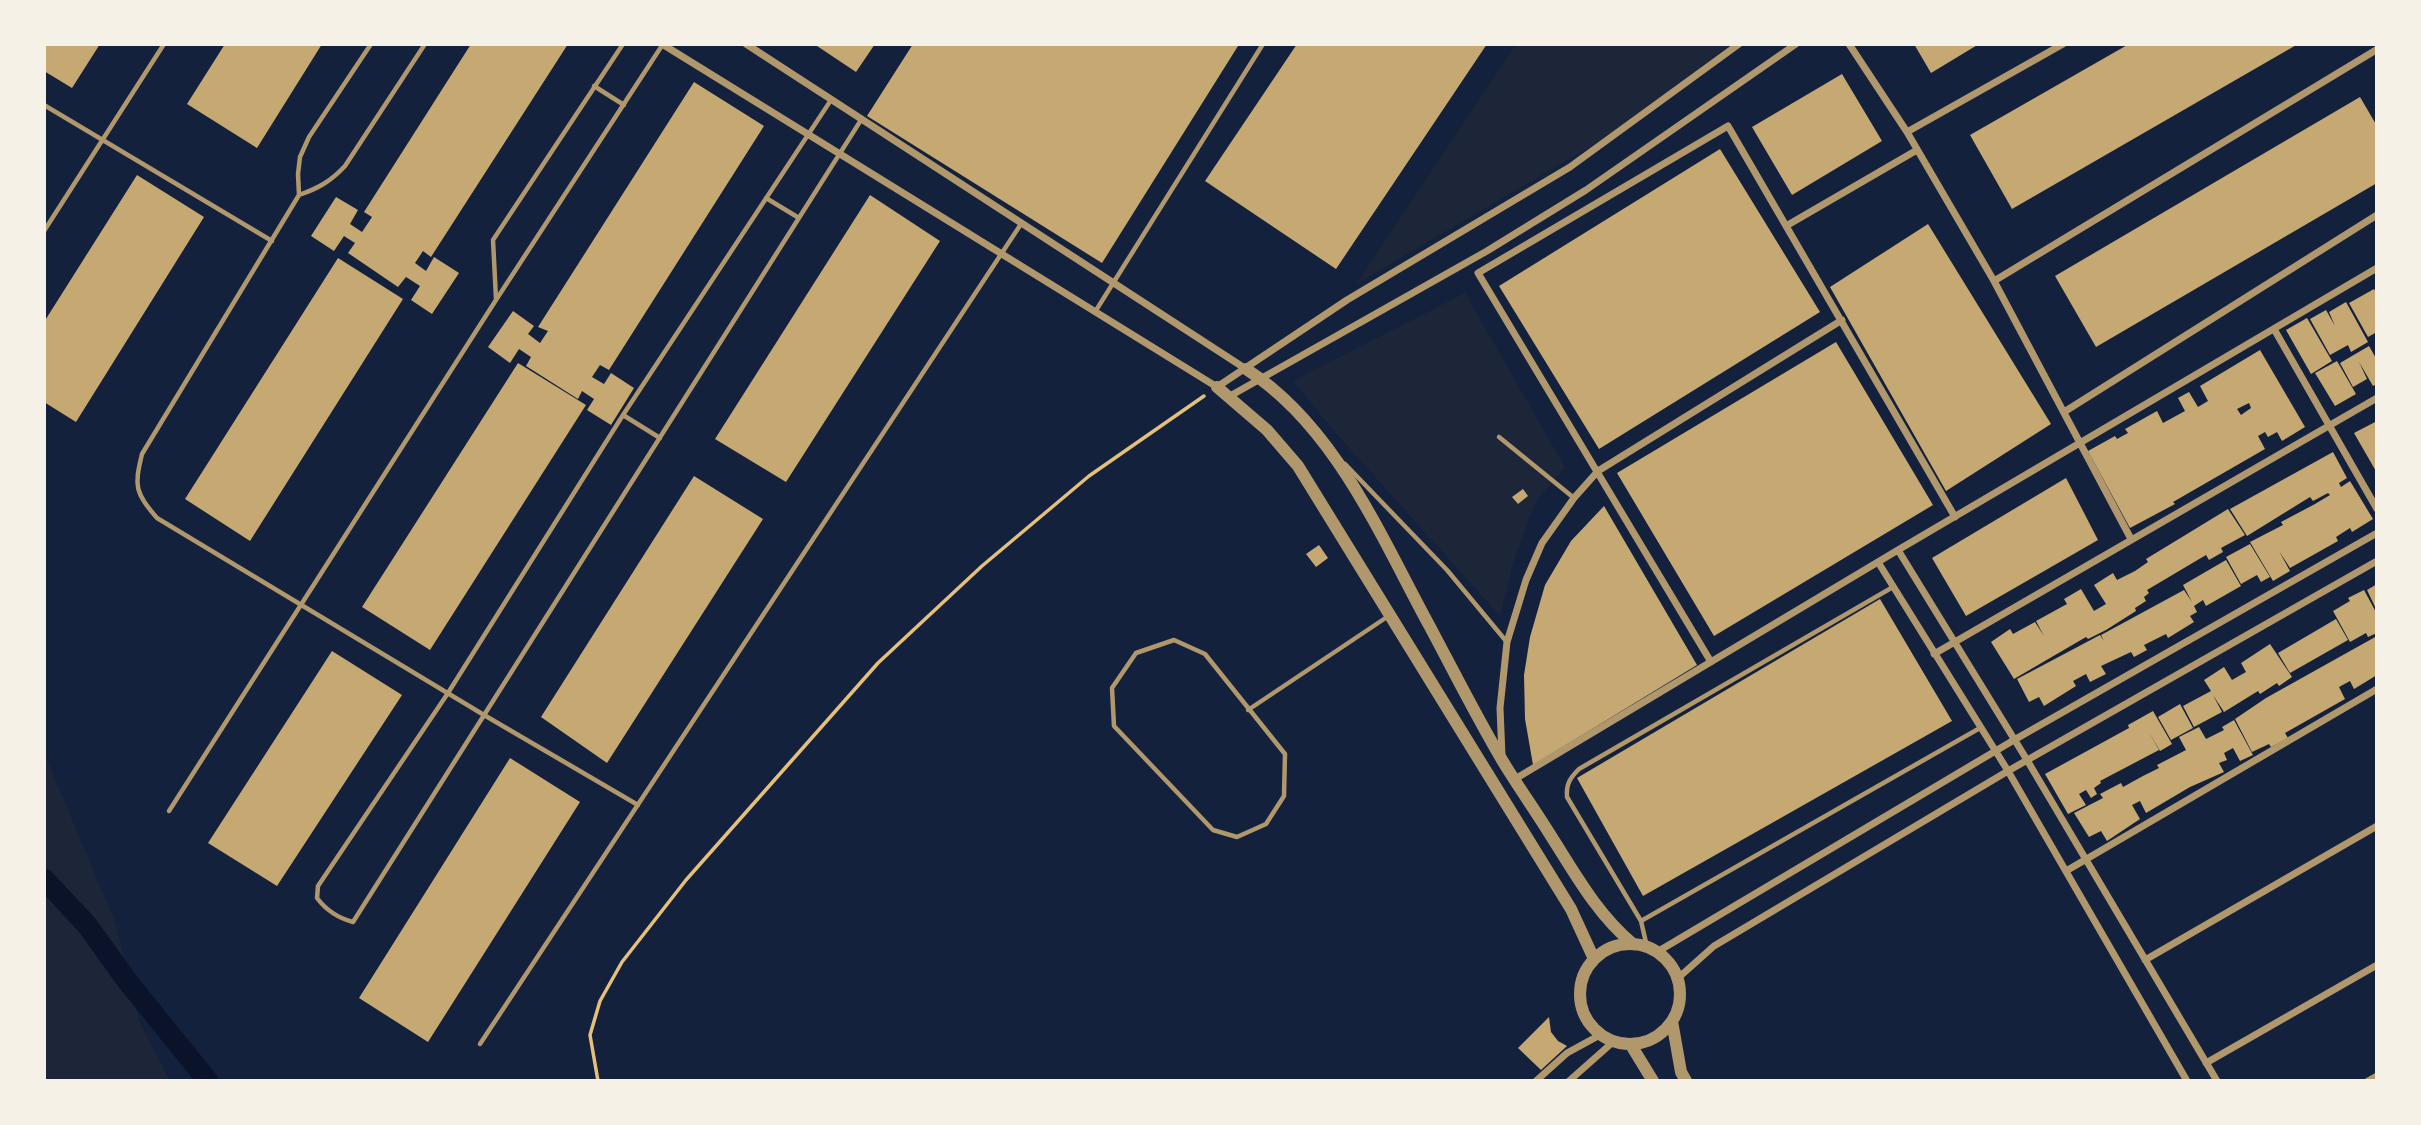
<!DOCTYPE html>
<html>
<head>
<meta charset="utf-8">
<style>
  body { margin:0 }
  #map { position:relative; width:2421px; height:1125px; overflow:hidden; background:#14213d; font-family:Cabin,sans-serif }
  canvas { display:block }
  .frame { position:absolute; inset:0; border:46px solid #f6f1e7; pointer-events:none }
</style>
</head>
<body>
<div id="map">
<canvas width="2421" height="1125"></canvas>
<div class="frame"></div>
</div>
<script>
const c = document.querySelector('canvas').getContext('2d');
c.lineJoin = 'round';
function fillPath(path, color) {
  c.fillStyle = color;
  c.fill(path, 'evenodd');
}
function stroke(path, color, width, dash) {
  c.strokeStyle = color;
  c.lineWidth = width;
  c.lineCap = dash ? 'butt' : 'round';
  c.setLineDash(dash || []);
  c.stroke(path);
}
fillPath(new Path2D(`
  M1516 44H1731L1610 135 1356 284Z
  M1465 293 1565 467 1535 503 1513 563 1500 616 1334 431 1293 381Z
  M44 753 115 922 139 1021 170 1081H44Z`), '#1d2539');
stroke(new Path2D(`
  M44 879 87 925 128 982 208 1081`), '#0b132b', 21);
fillPath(new Path2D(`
  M44 44H100L72 88 44 71Z
  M225 44H322L257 148 187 104Z
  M471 44H568L431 257 423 251 415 263 426 271 434 257 459 273 432 314 411 300 420 286 406 277 398 287 348 253 355 243 344 236 334 251 311 236 336 197 358 210 350 224 362 232 372 217 364 212Z
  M814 44H875L856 72Z
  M913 44H1234L1238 46 1102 263 867 116Z
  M1297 44H1487L1336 269 1205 181Z
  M1914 44H1979L1931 73Z
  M2129 44H2298L2012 209 1970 135Z
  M1842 74 1882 141 1792 195 1752 127Z
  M694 82 764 126 609 370 600 365 592 377 604 384 611 373 634 388 611 425 587 410 594 399 582 391 578 399 526 366 531 357 519 349 510 363 488 347 513 311 534 326 528 334 540 343 548 331 538 327Z
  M2360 97 2377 126V183L2096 347 2055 276Z
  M1720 149 1820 312 1599 449 1499 286Z
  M137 175 204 217 76 422 44 402V322Z
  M870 195 940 241 786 482 715 439Z
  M1928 224 2051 424 1946 491 1830 287Z
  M338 258 403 299 250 541 185 499Z
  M2374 289 2377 294V332L2368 337 2349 303Z
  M2346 302 2368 342 2351 352 2348 345 2330 355 2310 319 2326 310 2335 326 2329 312Z
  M2307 318 2332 361 2311 374 2286 330Z
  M1836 342 1933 505 1714 636 1617 473Z
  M2369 346 2377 360V384L2373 386 2359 362 2367 379 2353 387 2340 363Z
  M2260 350 2305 427 2282 441 2277 432 2268 437 2265 432 2258 436 2265 449 2173 502 2175 504 2130 528 2088 451 2115 436 2117 439 2128 433 2125 429 2157 411 2163 423 2185 411 2178 398 2189 392 2198 407 2208 401 2200 386ZM2249 403 2251 408 2241 415 2237 409Z
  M2337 361 2356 394 2335 406 2315 373Z
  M518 363 586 405 430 650 362 607Z
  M2377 421V473L2354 433Z
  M2333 452 2347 478 2339 483 2341 487 2350 481 2373 519 2352 532 2350 528 2336 537 2338 541 2290 568 2279 551 2290 571 2273 581 2250 542 2283 525 2281 522 2315 504 2330 495 2328 493 2313 501 2310 497 2247 536 2230 509Z
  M694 476 763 519 607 763 541 717Z
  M2066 478 2098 540 1966 616 1932 558Z
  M1523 489 1528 496 1518 504 1512 497Z
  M1604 506 1697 665 1533 765 1525 719 1524 675 1530 637 1545 585 1571 541Z
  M2228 509 2245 535 2221 548 2223 552 2209 560 2206 555 2147 590 2149 593 2144 597 2146 601 2135 608 2136 611 2106 630 2088 639 2086 637 2014 679 1991 642 2010 629 2013 634 2035 622 2044 636 2036 621 2067 604 2064 599 2081 589 2094 611 2106 604 2094 585 2113 573 2117 580 2135 571 2148 562 2146 559Z
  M2250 544 2270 577 2261 582 2257 575 2241 584 2226 557Z
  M1319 545 1328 558 1316 567 1306 554Z
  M2226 560 2241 586 2206 606 2203 600 2194 606 2197 612 2190 616 2194 622 2168 638 2166 634 2144 645 2147 650 2134 657 2131 652 2101 666 2106 674 2090 682 2086 674 2073 681 2076 686 2044 706 2039 697 2029 702 2017 679 2100 635 2104 641 2101 635 2184 590 2192 602 2183 585Z
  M2377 584V611L2367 590Z
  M2364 590 2377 614V633L2368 637 2366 633 2350 642 2333 611 2350 601 2348 598Z
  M1880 599 1952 721 1643 896 1577 778Z
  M2336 619 2348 640 2290 673 2278 653Z
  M2377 636V675L2354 689 2350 681 2339 687 2345 699 2285 733 2288 738 2271 747 2269 744 2252 752 2235 719 2266 698Z
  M2270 644 2292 677 2279 686 2277 683 2260 694 2258 691 2224 712 2213 695 2222 712 2194 727 2183 706 2211 691 2204 680 2224 667 2232 680 2246 672 2241 663Z
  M332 651 402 695 277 886 208 843Z
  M2180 704 2193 728 2171 740 2158 717Z
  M2153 711 2172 744 2160 751 2149 732 2159 750 2100 781 2101 783 2094 788 2097 794 2091 798 2086 790 2079 794 2086 805 2068 814 2045 774 2129 728 2128 725Z
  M2234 720 2253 755 2240 761 2233 748 2224 753 2227 760 2219 763 2224 772 2190 787 2146 813 2140 801 2132 805 2140 819 2107 841 2101 831 2089 837 2074 813 2103 798 2100 794 2121 783 2123 787 2143 776 2159 768 2157 765 2186 750 2179 737 2199 727 2206 739 2224 730 2222 727Z
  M510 758 580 802 428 1042 359 998Z
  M1549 1017 1551 1032 1558 1041 1567 1046 1541 1070 1518 1048Z`), '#c6a872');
stroke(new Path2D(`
  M598 1081 590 1035 600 1001 622 962 686 880 878 663 982 566 1089 476 1204 396`), '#e5c07b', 3.5);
stroke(new Path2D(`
  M371 44 309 137 300 157 298 174 299 195 142 454C134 487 135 492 157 518L484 715 638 805
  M594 86 624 105
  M831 100 623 415 448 693 318 886 317 898C326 910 338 918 353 922L861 120
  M44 105 272 241
  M299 195C319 188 331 181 345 166L425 44
  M766 198 799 218
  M44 231 164 44
  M496 299 493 240 623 44
  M1095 312 1263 44
  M623 415 660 438
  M1499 437 1574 498
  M1345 464 1447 570 1506 641
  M1893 587 1579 769C1570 778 1566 784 1567 797L1641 921 1980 728
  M1174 640 1205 654 1285 754 1284 796 1266 824 1237 837 1213 830 1114 726 1112 688 1136 653Z
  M1248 710 1390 615
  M169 811 496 300 663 44
  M1641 921 1647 947
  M480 1044 1021 224`), '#b1986c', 4.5);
stroke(new Path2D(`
  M662 44 1217 387 1347 300 1570 167 1739 44
  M746 44 1246 369
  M1849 44 1907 132 1994 281 2131 539
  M1907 132 2063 44
  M1786 226 1917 150
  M1994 281 2376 50
  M2274 329 2377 509
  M1230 396 1487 251 1586 190 1796 44
  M2064 412 2377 215
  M1898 550 2027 760 2217 1081
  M1878 562 2008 771 2187 1081
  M1934 654 2377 398
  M1711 662 1478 273 1728 126 1955 517
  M1502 756 1500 708 1507 642 1526 580 1542 543 1574 498 1598 471 1842 320
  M1515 779 1898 550 2377 268
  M2066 871 2377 689
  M1657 952 2014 740 2377 533
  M2145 960 2377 826
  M1677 979 1714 946 2008 771 2377 561
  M2206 1063 2377 965
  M1536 1081 1567 1053 1600 1035
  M1569 1081 1613 1042
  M2368 1081 2377 1076`), '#b1986c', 7);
stroke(new Path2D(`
  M1246 369C1335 426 1380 535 1429 625 1453 670 1476 716 1502 760 1517 785 1535 810 1551 836 1576 875 1597 914 1633 944
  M1217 387 1267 430 1298 466 1571 909 1594 959
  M1580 994a50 50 0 1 1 100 0a50 50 0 1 1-100 0Z
  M1672 1021 1681 1072 1686 1081
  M1631 1045 1653 1081`), '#b1986c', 12);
</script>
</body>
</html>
